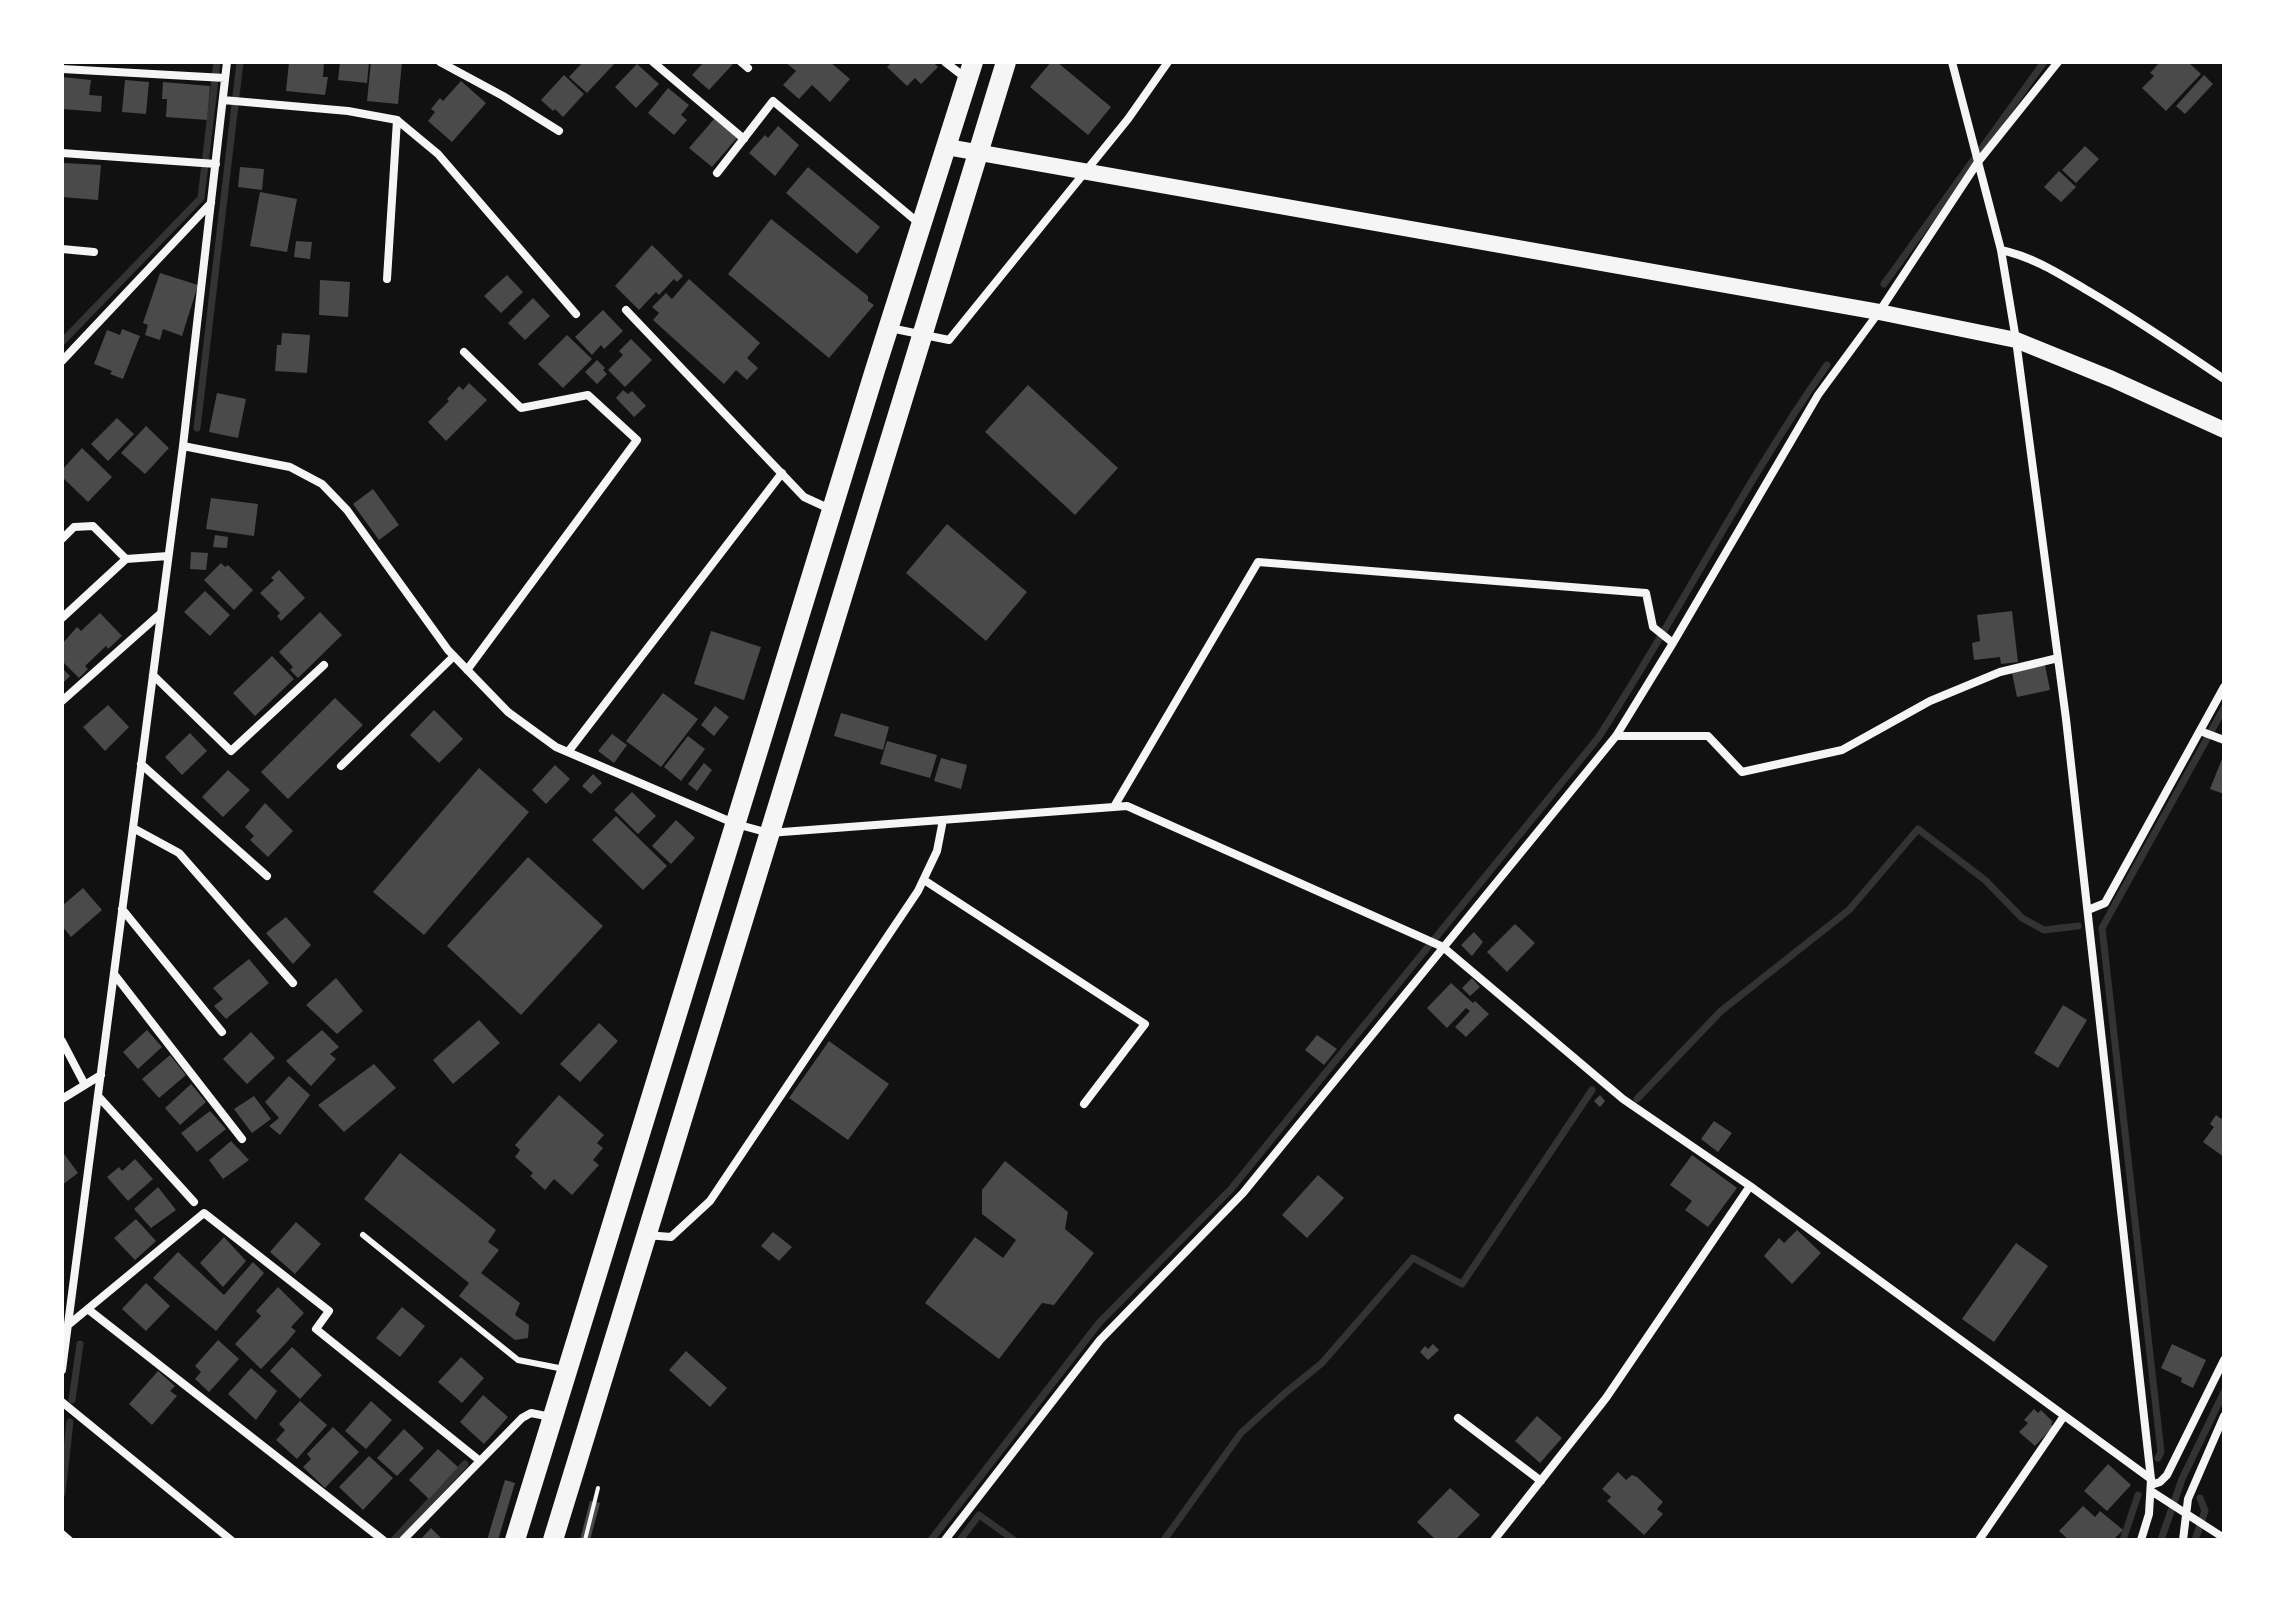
<!DOCTYPE html>
<html>
<head>
<meta charset="utf-8">
<style>
  body { margin:0 }
  #map { position:relative; width:2286px; height:1602px; overflow:hidden; background:#111; font-family:"Alegreya Sans",sans-serif }
  canvas { display:block }
  .frame { position:absolute; inset:0; border:64px solid #fff; pointer-events:none }
</style>
</head>
<body>
<div id="map">
<canvas width="2286" height="1602"></canvas>
<div class="frame"></div>
</div>
<script>
const c = document.querySelector('canvas').getContext('2d');
c.lineJoin = 'round';
function stroke(path, color, width, dash) {
  c.strokeStyle = color;
  c.lineWidth = width;
  c.lineCap = dash ? 'butt' : 'round';
  c.setLineDash(dash || []);
  c.stroke(path);
}
function fillPath(path, color) {
  c.fillStyle = color;
  c.fill(path, 'evenodd');
}
stroke(new Path2D(`
  M1884 284 2044 62
  M62 342 201 198 217 62
  M197 428 240 62
  M1637 1099 1721 1011 1849 910 1918 829 1985 880 2022 918 2044 930 2078 926
  M72 1400 80 1344
  M2158 1458 2161 1452 2102 928 2224 708
  M62 1493 70 1422
  M394 1540 465 1464
  M931 1540 1099 1323 1231 1189 1598 738C1678 616 1743 484 1827 365
  M960 1540 979 1515 1014 1540
  M1164 1540 1241 1433 1284 1394 1322 1363 1413 1258 1462 1284 1592 1090
  M2123 1540 2138 1495
  M2161 1540 2182 1479 2224 1392
  M2195 1540 2205 1511 2200 1498`), '#333', 7);
fillPath(new Path2D(`
  M289 62H324L323 77H328L325 95 286 91Z
  M340 62H369L367 83 338 80Z
  M371 62H402L398 104 367 101Z
  M583 62H616L587 93 569 77Z
  M704 62H731L733 64 709 90 692 75Z
  M785 62H830L850 79 830 102 812 85 799 99 783 85 796 71Z
  M892 62H933L938 67 921 84 915 78 907 86 887 67Z
  M1051 62H1057L1111 107 1088 135 1030 87Z
  M2160 62H2188L2201 74 2166 111 2142 88 2154 76 2150 73Z
  M637 64 659 84 636 108 615 87Z
  M564 75 584 94 563 117 555 109 553 111 541 100Z
  M2204 75 2213 84 2185 114 2176 106Z
  M62 77 91 80 89 95 102 96 101 112 62 109Z
  M125 80 149 82 146 114 122 112Z
  M461 81 486 103 452 142 428 121 435 112 431 109 440 98 443 101Z
  M163 82 210 86 207 120 166 117 167 99H162Z
  M668 88 689 105 681 115 687 120 674 135 648 113Z
  M714 119 737 138 712 167 689 148Z
  M778 126 799 145 775 176 749 153 765 135 768 138Z
  M2085 146 2099 159 2076 183 2062 170Z
  M64 163 101 165 98 200 62 197Z
  M240 167 264 169 262 190 238 187Z
  M808 167 880 227 857 254 786 193Z
  M2059 171 2076 187 2061 202 2044 187Z
  M260 192 297 199 287 252 250 246Z
  M771 219 868 296V301L874 305 829 358 728 274Z
  M296 241 312 242 310 259 294 257Z
  M652 245 683 276 677 282 674 279 659 295 656 292 639 310 615 286Z
  M160 273 198 285 182 336 163 329 160 340 145 335 148 325 143 323Z
  M507 275 523 292 501 313 484 296Z
  M689 279 760 343 747 358 758 368 747 380 736 370 724 384 653 320 659 313 652 307 666 293 672 299Z
  M320 280 350 282 348 317 319 315Z
  M533 298 550 316 525 340 508 323Z
  M603 310 623 331 604 349 601 345 592 355 575 337Z
  M122 329 140 336 123 379 110 374 112 371 94 364 107 330 120 335Z
  M282 333 310 335 307 373 275 371 277 345H281Z
  M567 335 592 359 563 388 538 364Z
  M631 339 652 360 625 387 608 370 623 355 619 351Z
  M597 360 605 368 603 370 607 374 597 384 585 372Z
  M469 383 487 400 446 441 428 422 449 401 447 399 459 386 463 390Z
  M1028 385 1118 468 1075 515 985 432Z
  M623 390 628 394 632 391 646 406 634 417 616 398Z
  M217 393 246 399 238 438 209 432Z
  M117 418 134 434 108 461 91 444Z
  M146 426 169 448 145 474 121 453Z
  M82 448 112 477 88 502 62 477V470Z
  M373 489 399 525 379 540 353 504Z
  M211 498 258 504 254 536 206 529Z
  M947 524 1027 592 986 641 906 573Z
  M215 535 228 537 227 548 213 547Z
  M191 552 208 553 206 570 190 569Z
  M221 563 225 567 228 565 253 590 234 610 204 580Z
  M279 570 305 598 281 621 277 616 280 613 260 593 274 580 271 578Z
  M205 591 230 615 210 636 184 612Z
  M2012 611 2018 662 2001 664 2000 657 1974 660 1972 643 1980 641 1977 615Z
  M320 612 342 635 298 678 290 670 293 667 279 652Z
  M100 613 122 636 108 649 106 646 85 666 88 669 79 678 62 661V644L77 627 81 631Z
  M711 631 761 647 744 700 694 684Z
  M272 656 294 679 255 716 233 693Z
  M2045 665 2050 690 2017 697 2012 673Z
  M62 668 70 676 62 684Z
  M663 693 698 719 661 767 626 741Z
  M335 698 363 725 288 799 261 772Z
  M108 705 129 727 105 751 83 727Z
  M715 706 729 717 714 736 701 725Z
  M434 710 463 739 439 763 410 735Z
  M841 713 889 727 883 750 834 736Z
  M190 733 207 751 182 775 165 757Z
  M612 734 627 745 614 763 598 751Z
  M688 736 705 749 681 781 664 767Z
  M887 741 937 755 930 778 880 764Z
  M2224 754V794L2210 789Z
  M941 758 967 765 961 789 934 781Z
  M704 763 712 770 697 791 688 784Z
  M555 765 570 779 546 804 532 790Z
  M479 768 529 812 424 935 373 892Z
  M228 770 250 790 223 817 202 797Z
  M593 774 602 783 591 794 582 786Z
  M632 792 656 816 638 834 614 810Z
  M265 803 293 831 268 857 250 840 254 836 245 827Z
  M616 816 667 866 643 890 592 840Z
  M676 820 695 838 671 864 652 846Z
  M528 857 603 926 521 1015 447 946Z
  M83 888 102 910 71 937 62 926V906Z
  M286 917 311 945 293 964 266 933Z
  M1515 924 1535 943 1507 972 1487 952Z
  M1474 932 1483 942 1472 956 1461 945Z
  M249 959 269 983 226 1019 214 1006 223 999 213 988Z
  M336 978 363 1011 337 1034 306 1005Z
  M1472 978 1480 987 1470 996 1462 988Z
  M1451 983 1473 1003 1475 1001 1489 1014 1466 1037 1455 1027 1470 1011 1466 1008 1447 1028 1427 1008Z
  M2063 1005 2087 1020 2058 1068 2034 1053Z
  M479 1020 500 1043 453 1084 433 1060Z
  M599 1023 618 1041 580 1082 560 1064Z
  M147 1030 162 1047 138 1069 123 1052Z
  M322 1030 339 1047 330 1054 336 1059 311 1086 286 1061Z
  M251 1032 275 1058 247 1084 223 1059Z
  M1317 1035 1337 1049 1324 1065 1305 1050Z
  M829 1041 889 1084 848 1140 789 1098Z
  M170 1055 186 1075 159 1098 142 1079Z
  M374 1064 396 1088 344 1132 318 1105Z
  M289 1076 310 1095 280 1135 269 1126 279 1118 265 1102Z
  M191 1084 206 1102 180 1125 165 1108Z
  M559 1095 604 1135 597 1143 603 1148 593 1160 599 1165 572 1195 554 1179 545 1190 530 1176 533 1173 515 1157 520 1150 515 1145Z
  M1600 1095 1605 1101 1600 1107 1594 1101Z
  M254 1096 271 1119 252 1133 234 1109Z
  M210 1111 226 1129 197 1152 181 1133Z
  M2224 1114V1157L2203 1142 2214 1127 2210 1124 2216 1115 2221 1119Z
  M1714 1121 1732 1133 1718 1152 1701 1139Z
  M231 1141 249 1160 223 1179 209 1160Z
  M62 1151 78 1173 62 1185Z
  M400 1153 496 1230 488 1242 499 1250 481 1273 520 1303 515 1315 529 1325 528 1338 515 1340 459 1296 469 1283 364 1199Z
  M1692 1155 1737 1188 1708 1227 1685 1210 1692 1201 1670 1185Z
  M135 1159 153 1179 128 1201 107 1177 119 1167 122 1171Z
  M1005 1161 1068 1212 1065 1229 1094 1253 1054 1305 1042 1303 999 1359 925 1303 975 1237 1003 1258 1016 1240 982 1214V1190Z
  M1318 1175 1344 1198 1307 1238 1282 1215Z
  M158 1187 176 1210 151 1228 134 1209Z
  M136 1219 156 1241 135 1260 114 1238Z
  M296 1222 321 1244 295 1274 270 1252Z
  M1797 1230 1821 1253 1792 1284 1764 1256 1779 1238 1784 1243Z
  M773 1232 792 1247 779 1261 761 1246Z
  M224 1237 246 1261 223 1287 200 1263Z
  M2016 1243 2048 1266 1994 1342 1962 1319Z
  M178 1252 224 1295 253 1262 264 1273 216 1331 153 1278Z
  M146 1283 170 1306 146 1331 122 1309Z
  M278 1287 304 1313 291 1327 296 1331 287 1342 261 1369 235 1344 261 1316 256 1311Z
  M402 1307 425 1326 400 1357 376 1338Z
  M218 1340 239 1359 209 1392 195 1379 201 1372 195 1366Z
  M1433 1344 1439 1350 1428 1360 1420 1352 1425 1346 1428 1349Z
  M2172 1344 2206 1360 2193 1388 2181 1382 2182 1378 2161 1368Z
  M292 1347 322 1375 300 1399 270 1371Z
  M686 1351 727 1388 710 1407 669 1370Z
  M461 1357 484 1378 462 1403 438 1382Z
  M251 1368 277 1391 256 1420 228 1394Z
  M158 1371 175 1386 170 1391 177 1396 152 1425 129 1404Z
  M483 1395 508 1417 484 1444 460 1422Z
  M300 1401 327 1425 297 1459 276 1440 285 1430 279 1424Z
  M371 1401 392 1420 366 1449 345 1431Z
  M2034 1409 2038 1413 2041 1410 2053 1422 2051 1424 2053 1427 2035 1446 2019 1432 2028 1423 2024 1420Z
  M1537 1416 1562 1438 1540 1463 1515 1441Z
  M333 1427 359 1452 325 1488 303 1467 311 1459 307 1454Z
  M404 1429 424 1448 397 1476 377 1458Z
  M438 1449 458 1467 429 1499 409 1480Z
  M369 1456 393 1478 363 1510 339 1487Z
  M2108 1464 2131 1485 2107 1511 2084 1491Z
  M1618 1472 1626 1480 1632 1475 1637 1477 1663 1502 1657 1509 1663 1514 1644 1535 1607 1501 1611 1497 1602 1489Z
  M505 1480 515 1483 498 1540H487Z
  M1450 1488 1480 1515 1455 1540H1436L1417 1522Z
  M590 1501 600 1503 590 1540H580Z
  M2083 1506 2095 1517 2100 1511 2123 1530 2113 1540H2069L2059 1531Z
  M431 1528 443 1540H420Z`), '#4a4a4a');
stroke(new Path2D(`
  M585 1540 598 1488`), '#f5f5f5', 4);
stroke(new Path2D(`
  M363 1235 518 1360 564 1369`), '#f5f5f5', 6);
stroke(new Path2D(`
  M440 62 503 96 559 131
  M653 62 744 139
  M741 62 748 68
  M945 62 967 79
  M1952 62 2001 250 2016 340 2066 719 2151 1479 2149 1514 2141 1540
  M62 69 225 78
  M223 100 348 111 397 120 438 154 576 314
  M62 153 216 164
  M717 173 773 101 921 225
  M62 249 94 252
  M2001 250C2034 257 2061 275 2090 292 2136 319 2180 349 2224 379
  M387 279 397 120
  M626 310 804 497 830 509
  M890 328 949 340 1128 119 1168 62
  M464 352 521 408 588 395 637 440 467 670
  M62 361 211 203
  M183 446 290 467 322 484 347 510 448 650 508 712 556 747 736 824 769 833 1127 806 1443 947 1623 1099 1750 1186 2151 1479
  M62 539 74 527 93 526 126 559
  M62 618 126 559 168 556
  M153 675 231 751 324 665
  M62 701 160 614
  M2200 731 2224 740
  M1616 736H1708L1742 772 1842 750 1930 701 2000 672 2058 658
  M568 752 782 473
  M141 764 267 876
  M341 766 454 656
  M1115 805 1258 562 1646 593 1653 627 1673 643
  M133 828 179 853 293 983
  M924 880 1145 1024 1084 1104
  M122 909 222 1032
  M2088 910 2105 903 2224 687
  M114 974 242 1139
  M62 1041 85 1085
  M98 1096 194 1202
  M62 1099 101 1075
  M646 1235 671 1237 710 1201 918 891 937 851 943 820
  M89 1310 383 1540
  M67 1326 204 1213 329 1311 316 1329 480 1461 522 1418 531 1413 551 1417
  M62 1370 183 446 227 62
  M62 1402 231 1540
  M1458 1418 1541 1481
  M2151 1485 2160 1482 2167 1475 2224 1360
  M2151 1491 2224 1538
  M62 1534 69 1540
  M403 1540 480 1461
  M945 1540 1100 1340 1243 1193 1616 736 1673 643 1818 395 1879 312 1978 162 2058 62
  M1494 1540 1606 1398 1750 1186
  M1979 1540 2064 1416
  M2183 1540 2188 1499 2224 1416`), '#f5f5f5', 8);
stroke(new Path2D(`
  M947 147 1879 312 2016 340 2112 379 2224 430`), '#f5f5f5', 16);
stroke(new Path2D(`
  M515 1540 875 370 973 62
  M553 1540 1006 62`), '#f5f5f5', 20);
</script>
</body>
</html>
